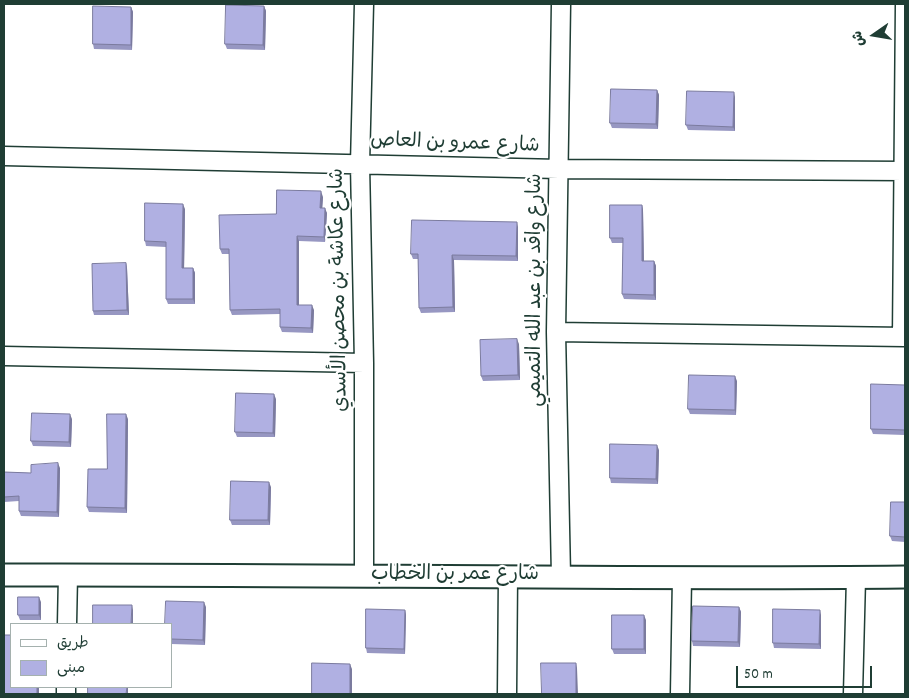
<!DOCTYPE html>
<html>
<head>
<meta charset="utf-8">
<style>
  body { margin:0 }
  #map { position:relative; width:909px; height:698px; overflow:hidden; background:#fff; font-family:Dekko,"Playpen Sans Arabic",sans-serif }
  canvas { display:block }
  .frame { position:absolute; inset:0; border:5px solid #1f3d34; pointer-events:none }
  .legend { position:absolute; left:10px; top:623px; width:162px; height:65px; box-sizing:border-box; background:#fff; border:1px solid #a5b1ae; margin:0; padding:6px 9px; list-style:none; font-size:15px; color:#1f3d34 }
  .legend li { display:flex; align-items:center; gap:10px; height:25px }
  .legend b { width:25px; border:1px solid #a5b1ae }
  .north { position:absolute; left:849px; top:10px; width:50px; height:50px; -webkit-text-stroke:4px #fff; paint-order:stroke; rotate:257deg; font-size:14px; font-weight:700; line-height:20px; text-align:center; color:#1f3d34 }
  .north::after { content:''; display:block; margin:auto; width:18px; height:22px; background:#1f3d34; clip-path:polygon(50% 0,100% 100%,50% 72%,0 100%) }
  .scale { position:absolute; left:736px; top:666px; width:136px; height:22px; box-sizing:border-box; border:2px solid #1f3d34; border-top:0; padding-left:6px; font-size:15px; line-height:18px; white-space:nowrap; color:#1f3d34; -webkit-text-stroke:4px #fff; paint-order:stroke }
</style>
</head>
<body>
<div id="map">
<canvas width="909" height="698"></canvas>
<div class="frame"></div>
<ul class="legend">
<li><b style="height:6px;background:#fff"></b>طريق</li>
<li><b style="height:14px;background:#b0b0e2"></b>مبنى</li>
</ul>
<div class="north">ش</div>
<div class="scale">50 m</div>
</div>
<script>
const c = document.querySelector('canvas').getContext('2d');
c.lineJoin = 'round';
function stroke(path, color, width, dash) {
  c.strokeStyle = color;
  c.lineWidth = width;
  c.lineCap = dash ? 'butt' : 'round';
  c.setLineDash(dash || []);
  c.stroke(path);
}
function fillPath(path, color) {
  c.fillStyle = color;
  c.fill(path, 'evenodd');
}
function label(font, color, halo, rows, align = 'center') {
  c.font = font + ' Dekko,"Playpen Sans Arabic",sans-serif';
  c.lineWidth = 4.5;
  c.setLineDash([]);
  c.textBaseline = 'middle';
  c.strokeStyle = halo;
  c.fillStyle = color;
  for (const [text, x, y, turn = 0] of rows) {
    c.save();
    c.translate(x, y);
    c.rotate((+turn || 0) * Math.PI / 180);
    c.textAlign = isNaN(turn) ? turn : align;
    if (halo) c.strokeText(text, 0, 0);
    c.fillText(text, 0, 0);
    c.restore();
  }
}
const minor = new Path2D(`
  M4 156 559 169 905 171
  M556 332 905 337
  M902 337 905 4
  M4 356 364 363
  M364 576V363L360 164 364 4
  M561 576 556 332 561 4
  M67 624 68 575
  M66 694V687
  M507 694 508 576
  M680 694 682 578
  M853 694 856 578`);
const tertiary = new Path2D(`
  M4 575C304 574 605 580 905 577`);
stroke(minor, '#1f3d34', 21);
stroke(tertiary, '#1f3d34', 25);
stroke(minor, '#fff', 18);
stroke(tertiary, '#fff', 21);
fillPath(new Path2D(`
  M264 6 266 11 265 50 227 49 225 44Z
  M131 7 133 12 132 50 94 49 93 44Z
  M657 90 659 95 658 129 612 128 610 123Z
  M735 97V131L688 130 686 125Z
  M323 197 322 208 327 213 325 242 299 241V305L314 310 313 333 282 332 280 327V314L232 315 230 310 229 254H222L220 249 276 214Z
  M642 205 643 210 644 261H654L656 266V300L624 299 622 294 623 243H612L610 238Z
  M185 209 184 268H193L195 273V304H168L166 299V247L146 246 145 241Z
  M518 227V261L454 260 455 312 421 313 419 308 418 259H413L411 254Z
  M126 263 127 268 129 315H94L93 311Z
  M519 344 520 380 483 381 481 376Z
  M737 381 736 415 690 414 688 409Z
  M905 385V435L873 434 871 429Z
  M276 399 275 437H237L235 432Z
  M72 419 71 447 33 446 31 441Z
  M128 419 127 513 89 512 87 507 107 469Z
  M659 450 658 484 611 483 610 478Z
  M60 468 59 517 21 516 19 511V501L4 502V472L31 473Z
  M271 487 270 525H232L230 520Z
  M905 502V542L892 541 890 536Z
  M41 602V620H20L18 615Z
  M206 607 205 645 171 644V624Z
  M739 607 741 612 740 647 693 646 692 641Z
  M405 610 406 615 405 654 367 653 366 648Z
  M821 615V649L774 648 773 643Z
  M646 620V654H614L612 649Z`), '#9797c2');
fillPath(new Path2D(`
  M264 6 266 11 265 50 263 45Z
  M131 7 133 12 132 50 131 45Z
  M4 84 5 89V127L4 125Z
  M657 90 659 95 658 129 656 124Z
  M734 92 735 97V131L733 127Z
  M321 191 323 197 322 213 320 208Z
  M183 204 185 209 184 273 182 268Z
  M642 205 643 210 644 266 642 261Z
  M325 208 327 213 325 242 324 237Z
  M517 222 518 227V261L516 256Z
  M297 236 299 241V310L297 305Z
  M452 255 454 260 455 312 453 307Z
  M654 261 656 266V300L654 295Z
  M126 263 127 268 129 315 127 310Z
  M193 268 195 273V304L193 299Z
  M312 305 314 310 313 333 311 328Z
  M517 339 519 344 520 380 518 375Z
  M735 376 737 381 736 415 735 410Z
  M274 394 276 399 275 437 273 433Z
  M70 414 72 419 71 447 69 442Z
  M126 414 128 419 127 513 125 508Z
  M657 445 659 450 658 484 656 479Z
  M58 463 60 468 59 517 57 512Z
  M269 482 271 487 270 525 268 520Z
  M39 597 41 602V620L39 615Z
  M204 602 206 607 205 645 203 640Z
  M132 605 133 610V624H131Z
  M739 607 741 612 740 647 738 642Z
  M405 610 406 615 405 654 404 649Z
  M820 610 821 615V649L819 644Z
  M644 615 646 620V654L644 649Z
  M576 663 577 668 578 694H576Z
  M350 664 352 669V694H350Z
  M37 687H39V694H37Z
  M127 687H128V694H126Z`), '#7b7b9e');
const building = new Path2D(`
  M226 5 264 6 263 45 225 44Z
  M93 6 131 7V45L93 44Z
  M611 89 657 90 656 124 610 123Z
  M687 91 734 92 733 127 686 125Z
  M277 190 321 191 320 208H325L324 237 297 236V305H312L311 328 280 327V309L230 310 229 249H220L219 215 276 214Z
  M145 203 183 204 182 268H193V299H166V242L145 241Z
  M610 205H642V261H654V295L622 294 623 238H610Z
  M412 220 517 222 516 256 452 255 453 307 419 308 418 254H411Z
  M126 263 127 310 93 311 92 264Z
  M517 339 518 375 481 376 480 340Z
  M689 375 735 376V410L688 409Z
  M871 384 905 385V430L871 429Z
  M236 393 274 394 273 433 235 432Z
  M32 413 70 414 69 442 31 441Z
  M107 414H126L125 508 87 507 88 469H107Z
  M610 444 657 445 656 479 610 478Z
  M58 463 57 512 19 511V496L4 497V472L31 473V465Z
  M231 481 269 482 268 520H230Z
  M891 502H905V537L890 536Z
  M18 597H39V615H18Z
  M166 601 204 602 203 640 171 639V624H165Z
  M93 605H132L131 624H93Z
  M693 606 739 607 738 642 692 641Z
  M366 609 405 610 404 649 366 648Z
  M773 609 820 610 819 644 773 643Z
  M612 615H644V649H612Z
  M4 635H11V687H37V694H4Z
  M312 663 350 664V694H312Z
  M541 663H576V694H542Z
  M88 687H127L126 694H88Z`);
fillPath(building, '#b0b0e2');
stroke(building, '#7b7b9e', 1);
label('20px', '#1f3d34', '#fff', [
  ["شارع عمرو بن العاص",455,145,2],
  ["شارع عكاشة بن محصن الأسدي",341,290,-91],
  ["شارع واقد بن عبد الله التميمي",537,290,-90],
  ["شارع عمر بن الخطاب",455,576]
]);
</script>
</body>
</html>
